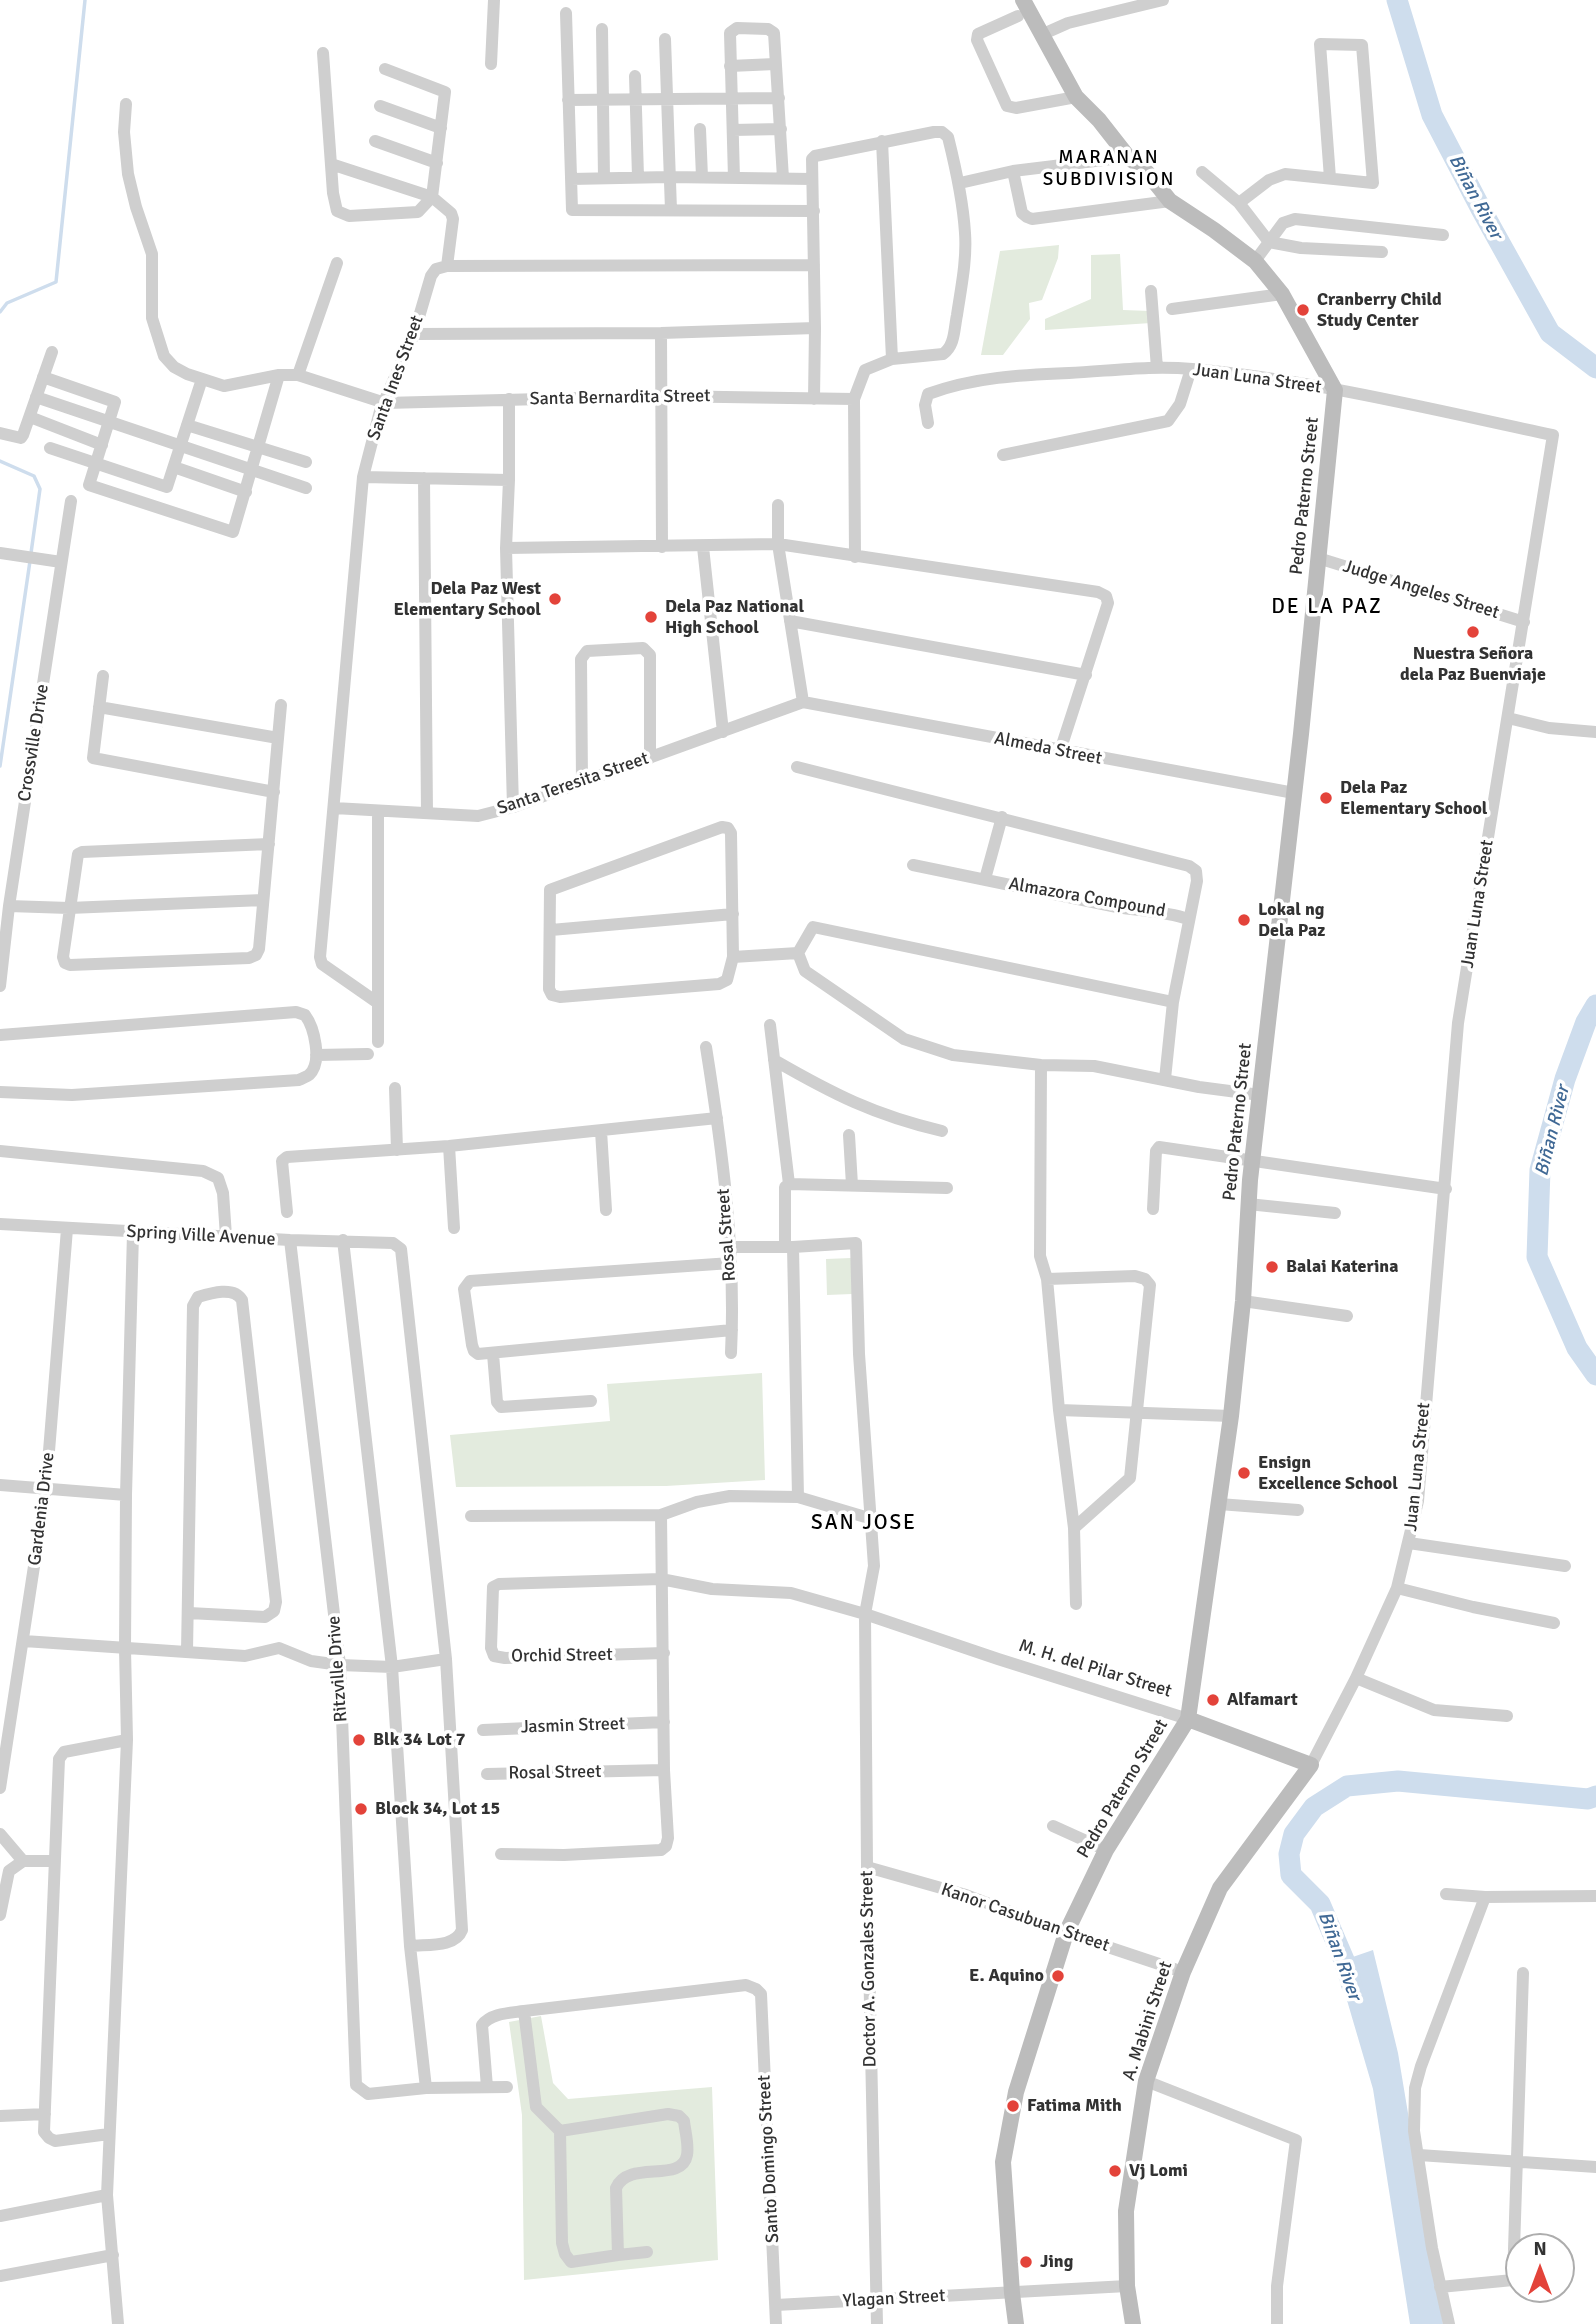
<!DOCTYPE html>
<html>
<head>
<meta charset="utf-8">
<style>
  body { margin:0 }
  #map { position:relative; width:1596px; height:2324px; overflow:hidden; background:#fff; font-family:Signika,sans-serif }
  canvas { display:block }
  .north { position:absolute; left:1505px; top:2233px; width:70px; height:70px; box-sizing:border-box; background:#fff; border:2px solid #adadad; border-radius:50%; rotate:0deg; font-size:19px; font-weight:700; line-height:28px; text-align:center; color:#323232 }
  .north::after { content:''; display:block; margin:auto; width:24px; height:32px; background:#e3433a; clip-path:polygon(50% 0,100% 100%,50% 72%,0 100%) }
</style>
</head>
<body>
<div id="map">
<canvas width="1596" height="2324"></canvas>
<div class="north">N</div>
</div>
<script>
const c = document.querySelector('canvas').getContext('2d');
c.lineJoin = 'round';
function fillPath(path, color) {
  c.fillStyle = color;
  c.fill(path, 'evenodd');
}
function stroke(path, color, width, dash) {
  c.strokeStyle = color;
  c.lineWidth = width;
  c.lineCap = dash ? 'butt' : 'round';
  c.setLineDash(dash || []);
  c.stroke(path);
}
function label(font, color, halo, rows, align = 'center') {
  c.font = font + ' Signika,sans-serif';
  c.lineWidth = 7;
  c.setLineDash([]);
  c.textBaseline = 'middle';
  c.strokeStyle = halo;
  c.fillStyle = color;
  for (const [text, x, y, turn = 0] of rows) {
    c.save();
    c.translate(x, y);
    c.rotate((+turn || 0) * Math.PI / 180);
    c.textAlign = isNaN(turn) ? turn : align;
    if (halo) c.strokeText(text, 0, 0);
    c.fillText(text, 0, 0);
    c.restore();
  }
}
fillPath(new Path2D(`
  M1059 245 1058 258 1042 300 1029 303 1030 319 1003 355H981L1000 251Z
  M1120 254 1123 310 1150 311 1151 323 1045 330V319L1091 299V255Z
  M851 1258 852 1294 827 1295 826 1259Z
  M762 1373 765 1480 666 1486 456 1487 450 1435 610 1421 607 1384Z
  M541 2016 553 2083 568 2099 712 2087 718 2260 524 2280 522 2115 509 2022Z`), '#e3ebde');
fillPath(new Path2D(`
  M1373 1950 1398 2053 1443 2324H1410L1373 2089 1334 1956 1344 1960Z`), '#cedded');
stroke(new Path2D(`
  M0 312 7 303 56 282 85 0
  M0 461 34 476 40 489 31 553
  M0 766 30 561`), '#cedded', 3.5);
stroke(new Path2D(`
  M1397 0 1432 115 1481 209 1550 333 1596 368
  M1596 1005 1586 1022 1565 1079 1540 1170 1537 1257 1577 1348 1596 1375
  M1352 1986 1344 1960 1320 1904 1291 1875 1289 1854 1294 1834 1314 1807 1347 1786 1398 1781 1588 1799 1596 1796`), '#cedded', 21);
stroke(new Path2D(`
  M566 13 572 210 814 211
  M1018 16 978 34 977 40 1007 106 1016 108 1076 97
  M602 29 604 178
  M1041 35 1068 23 1163 0
  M665 39 671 210
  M323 53 333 193 337 211 349 216 418 212 432 197 445 92 385 69
  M491 64 494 0
  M730 66 775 64
  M635 76 638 177
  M568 100 779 98
  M126 104 124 132 128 174 136 207 152 254V318L164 356 174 367 187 374 224 386 279 375H298L385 403 660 396 854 399
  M380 106 441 128
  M700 129 702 177
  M733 130 781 129
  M375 141 437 163
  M882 141 892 359
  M331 164 432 197 451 213 453 219 447 266
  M1013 171 1022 213 1027 217 1032 219 1170 201
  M1202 172 1239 203 1269 242 1301 248 1382 252
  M734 178 730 33 737 28 768 29 774 33 783 178
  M571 179 669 177 812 179
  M960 183 1013 171 1128 157
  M1239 203 1269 180 1285 174 1373 183 1362 45 1320 44 1330 178
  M1255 261 1283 223 1295 219 1443 235
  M1151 291 1157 368
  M1172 309 1282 294
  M661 333 662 547
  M414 334 661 333 815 328
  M298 375 337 263
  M43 377 115 402 89 485 233 532 279 375
  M36 397 306 488
  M509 399V480L506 548 513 807
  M814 399 815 328 812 159 815 156 934 132H942L948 137C956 169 963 200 965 233 967 260 961 288 957 315 954 329 955 346 943 354L892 359 865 370 854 399 855 557
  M30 417 102 445
  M928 423 925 405 928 394C974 377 1021 375 1069 373 1110 371 1152 365 1192 369 1314 380 1434 410 1553 435L1458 1023 1418 1501 1397 1588 1356 1678 1311 1765
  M187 425 306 462
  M0 433 21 438 23 435 52 352
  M50 448 167 487 202 379
  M1003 455 1168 421 1180 404 1191 369
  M174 467 246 492
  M363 477 509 480
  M424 478 427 813
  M778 505V544L803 702
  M703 547 723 732
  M506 548 778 544 1098 592 1106 596 1108 603 1060 751
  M0 553 61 562
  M1318 558 1524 622
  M790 621 1086 675
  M103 676 93 758 274 792
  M803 702 1294 793
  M99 707 278 738
  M1508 718 1549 728 1596 732
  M797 767 1189 866 1196 871 1197 881 1173 1002 1165 1079
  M582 782 581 659 587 651 643 648 650 655V758
  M334 808 478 816 513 807 803 702
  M378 811V1042
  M722 827 728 828 731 833 733 957 727 980 719 984 560 997 552 995 549 989 550 890Z
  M269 844 82 852 78 854 63 957 65 963 70 965 249 958 256 955 259 949 281 705
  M913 865 1117 907C1142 911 1165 911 1188 919
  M985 879 1002 817
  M9 906 69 908 263 900
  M551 930 733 914
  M733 957 798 953
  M0 986 9 906 71 501
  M1173 1002 813 927 798 953 805 971 904 1039 953 1055 1041 1065 1094 1066 1199 1087 1260 1095
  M378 1003 322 964 320 957 363 477 380 411 414 334 431 276 436 269 447 266 814 265
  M770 1025 789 1184
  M0 1035 296 1012 305 1015C314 1027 323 1062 309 1075 308 1076 301 1079 299 1080L72 1095 0 1092
  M706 1047C722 1148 736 1250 731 1353
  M316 1055 368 1054
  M774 1060C833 1094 874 1115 942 1131
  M1041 1065 1040 1256 1047 1279 1059 1410 1074 1528 1076 1604
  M395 1088 397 1150
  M601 1131 606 1210
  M849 1135 852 1185
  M449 1146 454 1228
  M0 1151 203 1171 218 1178 223 1193 226 1236
  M1248 1204 1335 1213
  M1153 1209 1156 1151 1159 1147 1446 1189
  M287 1212 282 1161 287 1157 449 1146 717 1118
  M0 1224 290 1240 393 1243 401 1249 446 1659 462 1930C455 1948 427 1944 410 1946
  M290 1240 340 1665 356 2085 368 2094 426 2088 507 2087
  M343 1240 392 1667 410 1946 426 2088
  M785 1246V1187L789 1184 947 1188
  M730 1247H793L856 1243 859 1354 874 1566 865 1614 867 1867 877 2324
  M793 1247 798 1497
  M731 1263 470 1281 464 1289 472 1345 474 1351 478 1354 732 1330
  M1047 1279 1135 1276 1145 1279 1150 1285 1130 1478 1074 1528
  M1243 1301 1347 1316
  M493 1354 497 1402 501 1407 591 1401
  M1059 1410 1231 1416
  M0 1485 126 1495
  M1219 1504 1298 1510
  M471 1516 661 1515 697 1502 730 1496 798 1497 872 1519
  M1409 1543 1565 1566
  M1397 1588 1473 1607 1554 1623
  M24 1641 245 1656 279 1648 311 1661 340 1665 392 1667 446 1659
  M187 1651 193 1306 198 1297C211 1293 234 1286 242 1300L276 1602 274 1611 265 1617 189 1613
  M664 1653 505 1658 494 1656 491 1648 493 1587 499 1584 661 1579 712 1589 791 1593 865 1614 998 1659 1188 1719
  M1356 1678 1434 1710 1507 1716
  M483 1730 664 1722
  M487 1774 664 1770
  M0 1788 46 1488 67 1229
  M1053 1826 1106 1850
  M0 1834 23 1861
  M501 1854 564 1855 661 1850 666 1846 668 1838 664 1770 661 1515
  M867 1867 966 1895 1066 1933 1183 1972
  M1446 1894 1485 1897
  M0 1915 9 1871 23 1861H55
  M1146 2081 1296 2140 1277 2286V2324
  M487 2087 482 2025C491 2013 510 2013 524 2011
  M0 2116 45 2114
  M560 2131 562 2243 565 2254 571 2262 618 2255
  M109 2134 55 2141 49 2138 44 2132 59 1759 64 1752 127 1740
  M1419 2155 1596 2167
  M0 2216 107 2195
  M647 2252 618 2255 616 2188C628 2159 682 2184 687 2155 689 2145 685 2131 684 2121L679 2116 668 2114 560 2131 536 2107 524 2011 746 1985 756 1989 761 1994 776 2324
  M0 2276 113 2255
  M1440 2287 1513 2280 1523 1973
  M776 2305 1127 2286
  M118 2324 107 2195 127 1740 125 1649 126 1495 133 1233
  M1449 2324 1432 2248 1414 2131 1415 2088 1421 2066 1485 1897 1596 1896`), '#cfcfcf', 12);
stroke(new Path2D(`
  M1016 2324 1012 2293 1003 2162 1016 2092 1066 1933 1106 1850 1188 1719 1231 1416 1243 1301 1250 1180 1301 734 1335 390 1282 294 1255 261 1214 230 1170 201 1145 170 1128 157 1099 120 1076 97 1023 0
  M1133 2324 1127 2286 1126 2211 1146 2081 1183 1972 1220 1888 1311 1765 1188 1719`), '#bcbcbc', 16);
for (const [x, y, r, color] of [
  [1303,310,7,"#e3433a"],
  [555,599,7,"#e3433a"],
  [651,617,7,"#e3433a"],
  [1473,632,7,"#e3433a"],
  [1326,798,7,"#e3433a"],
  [1244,920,7,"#e3433a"],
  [1272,1267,7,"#e3433a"],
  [1244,1473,7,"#e3433a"],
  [1213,1700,7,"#e3433a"],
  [359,1740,7,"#e3433a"],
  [361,1809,7,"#e3433a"],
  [1058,1976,7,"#e3433a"],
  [1013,2106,7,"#e3433a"],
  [1115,2171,7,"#e3433a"],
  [1026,2262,7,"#e3433a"]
]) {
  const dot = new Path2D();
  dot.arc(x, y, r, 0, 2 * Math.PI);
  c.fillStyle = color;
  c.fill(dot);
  stroke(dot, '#fff', 2.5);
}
label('bold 18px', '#323232', '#fff', [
  ["Cranberry Child",1317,300],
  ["Study Center",1317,321],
  ["Dela Paz West",541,589,"right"],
  ["Elementary School",541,610,"right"],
  ["Dela Paz National",665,607],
  ["High School",665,628],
  ["Nuestra Señora",1473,654,"center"],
  ["dela Paz Buenviaje",1473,675,"center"],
  ["Dela Paz",1340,788],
  ["Elementary School",1340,809],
  ["Lokal ng",1258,910],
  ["Dela Paz",1258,931],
  ["Balai Katerina",1286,1267],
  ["Ensign",1258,1463],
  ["Excellence School",1258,1484],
  ["Alfamart",1227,1700],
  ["Blk 34 Lot 7",373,1740],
  ["Block 34, Lot 15",375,1809],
  ["E. Aquino",1044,1976,"right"],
  ["Fatima Mith",1027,2106],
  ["Vj Lomi",1129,2171],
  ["Jing",1040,2262]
], 'left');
label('18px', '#323232', '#fff', [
  ["Santa Ines Street",396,378,-70],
  ["Juan Luna Street",1257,379,8],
  ["Santa Bernardita Street",620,398,-1],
  ["Pedro Paterno Street",1305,496,-84],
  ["Judge Angeles Street",1421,590,17],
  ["Crossville Drive",34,743,-81],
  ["Almeda Street",1048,749,11],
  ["Santa Teresita Street",573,784,-19],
  ["Almazora Compound",1087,898,10],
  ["Juan Luna Street",1478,904,-81],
  ["Pedro Paterno Street",1238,1122,-84],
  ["Rosal Street",727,1235,-94],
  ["Spring Ville Avenue",201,1236,3],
  ["Juan Luna Street",1418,1467,-84],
  ["Gardenia Drive",42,1509,-83],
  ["Orchid Street",562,1656,-1],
  ["Ritzville Drive",338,1669,-94],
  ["M. H. del Pilar Street",1095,1669,17],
  ["Jasmin Street",573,1726,-2],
  ["Rosal Street",555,1773,-1],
  ["Pedro Paterno Street",1123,1789,-59],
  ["Kanor Casubuan Street",1025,1918,19],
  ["Doctor A. Gonzales Street",869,1969,-91],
  ["A. Mabini Street",1148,2021,-72],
  ["Santo Domingo Street",769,2159,-93],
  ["Ylagan Street",894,2299,-3]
]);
c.letterSpacing = '2px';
label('19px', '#000', '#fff', [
  ["MARANAN",1109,158],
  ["SUBDIVISION",1109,180]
]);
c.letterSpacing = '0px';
label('italic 19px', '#406995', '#fff', [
  ["Biñan River",1475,197,62],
  ["Biñan River",1553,1131,-76],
  ["Biñan River",1339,1956,70]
]);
c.letterSpacing = '2px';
label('21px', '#000', '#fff', [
  ["DE LA PAZ",1327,607],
  ["SAN JOSE",864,1523]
]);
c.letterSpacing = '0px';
</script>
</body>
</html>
